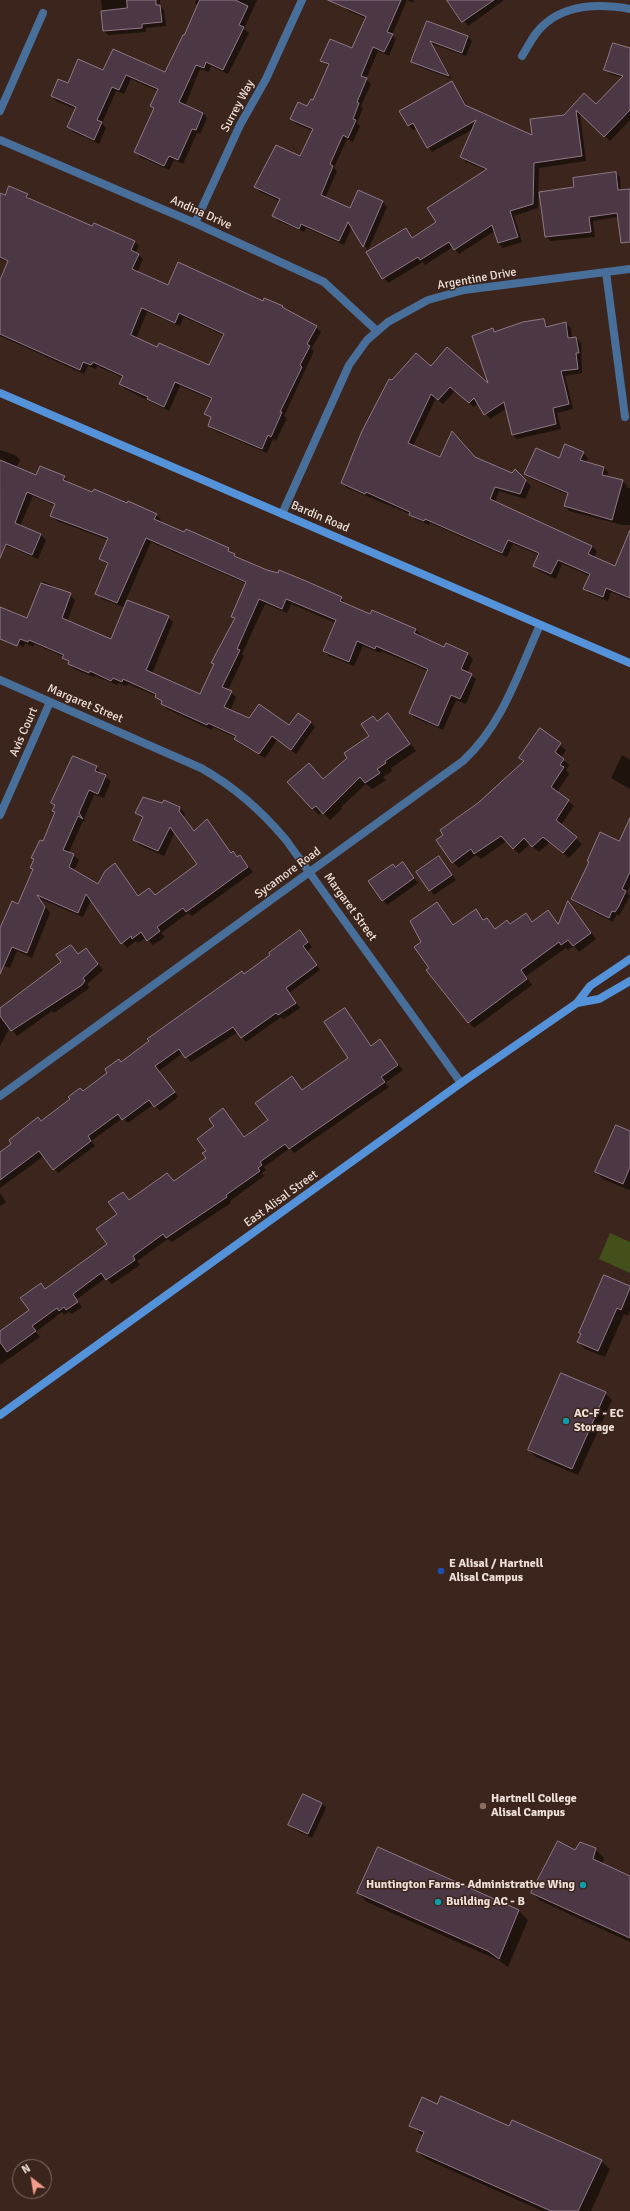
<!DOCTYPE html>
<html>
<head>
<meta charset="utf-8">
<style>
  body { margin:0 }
  #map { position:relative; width:630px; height:2211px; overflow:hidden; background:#3b251c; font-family:Signika,sans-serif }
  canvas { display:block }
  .north { position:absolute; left:12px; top:2159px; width:40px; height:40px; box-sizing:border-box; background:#3b251c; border:1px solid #836f68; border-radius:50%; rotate:329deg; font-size:11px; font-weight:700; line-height:16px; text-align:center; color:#eedfd9 }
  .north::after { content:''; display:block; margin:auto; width:14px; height:18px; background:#f49d8b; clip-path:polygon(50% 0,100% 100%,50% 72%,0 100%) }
</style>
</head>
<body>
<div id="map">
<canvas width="630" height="2211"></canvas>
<div class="north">N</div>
</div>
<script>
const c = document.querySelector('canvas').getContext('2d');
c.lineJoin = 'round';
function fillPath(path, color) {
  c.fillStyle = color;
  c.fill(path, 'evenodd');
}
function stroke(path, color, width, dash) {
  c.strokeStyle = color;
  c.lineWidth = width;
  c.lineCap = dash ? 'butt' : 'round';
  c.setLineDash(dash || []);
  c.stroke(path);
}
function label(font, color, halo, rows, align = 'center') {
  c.font = font + ' Signika,sans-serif';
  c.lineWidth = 3;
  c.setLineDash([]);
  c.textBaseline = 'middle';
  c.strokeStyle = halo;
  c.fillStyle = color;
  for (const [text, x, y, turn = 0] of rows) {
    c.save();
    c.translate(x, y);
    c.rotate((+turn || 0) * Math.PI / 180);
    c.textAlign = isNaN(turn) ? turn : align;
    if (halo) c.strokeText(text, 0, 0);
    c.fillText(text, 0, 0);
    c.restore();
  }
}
fillPath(new Path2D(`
  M610 1233 630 1242V1273L599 1259Z`), '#445019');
fillPath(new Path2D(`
  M101 0H160V6L164 10 166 26 146 28V32L108 35 104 31Z
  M196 0H257L244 29 249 33 228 74 211 66 209 72 200 69 185 106 203 113 207 118 200 134 197 133 183 164 174 160 169 170 140 157 136 152 155 110 151 106 158 91 131 79 124 94 116 91 102 123 106 128 99 144 73 132 68 127 76 109 56 101 52 96 68 84 104 71 113 50 167 72 198 6 195 3Z
  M345 0H414L413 3 407 0 392 35 396 39 389 56 378 51 366 79 371 84 361 106 363 108 357 123 360 126 353 142 347 139 334 168 337 171 325 198 350 209 358 191 383 202 387 207 368 250 352 227 344 245 306 228 304 232 278 221 273 216 280 201 260 192 255 187 300 157 313 131 296 124 292 119 314 101 329 66 321 60 353 50 367 19 347 10 343 6Z
  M448 0H503V1L468 26Z
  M428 22 468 37 472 41 466 56 432 44 452 79 417 66 413 61Z
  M630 49V80L610 74 606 70Z
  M452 82 468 107 533 137 565 116 585 95 596 106 630 102V120L610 141 580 113 586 161 539 168 538 208 514 216 522 242 503 248 498 243 495 231 459 254 453 247 425 265 423 262 388 283 368 253 406 229 413 238 438 223 486 170 466 162 462 157 473 129 432 152 417 128 413 130 408 125Z
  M615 173 620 177 621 191 630 190V230L618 217 593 221 595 237 551 241 546 237 575 188Z
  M0 194 6 196 27 195 32 200 93 227 94 224 135 242 139 246 136 253 143 259 137 273 168 287 282 307 316 327 321 332 311 349 314 351 284 416 287 418 276 441 273 439 267 453 213 430 209 426 212 419 205 414 212 400 180 386 169 411 125 389 120 384 123 378 97 366 96 369 88 366 84 374 0 336V282L9 263 0 259ZM147 312 180 326 184 317 224 336 210 366 136 339Z
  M543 320 549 327 566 323 571 328 572 338H576L581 343 582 373 565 376 573 409 557 413 561 429 517 439 513 435 506 409 490 419 478 403 474 407 455 391 443 404 436 398 413 446 441 459 475 458 512 474 515 471 531 486 525 499 499 491 495 503 592 546 597 551 594 558 615 567 630 554V600L611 592 608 601 589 593 585 588 590 576 562 564 556 579 539 571 534 566 539 555 513 544 507 557 430 523 429 525 415 519 410 514 347 488 342 483 392 381 431 367 490 386 493 330 495 332Z
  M566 445 583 453 588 458 586 463 604 468 608 472 607 477 623 481 627 486V488H630V525H622L569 511 565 506 568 495 530 478 525 474 559 459Z
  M0 450 15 455 20 460 16 468 37 477H64L69 483 93 493 156 514 161 520 160 522 228 549 238 559 267 571 341 598 346 604 371 615 372 612 416 630 421 635 420 637 445 648 446 645 468 654 473 659 467 673 476 679 466 704 456 700 443 730 415 718 410 713 428 671 381 651 380 653 363 646 354 666 329 656 324 651 336 623 291 604 287 613 265 604 242 654 244 656 228 690 236 697 230 711 249 720 289 727 310 722 315 727 296 754 277 740 265 758 240 744 236 738 213 727 212 730 167 709 156 696 128 684 127 686 118 683 117 685 95 676 94 677 74 669 64 657 35 644 33 647 25 643 24 647 8 640 0 633V608L27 619 43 581 70 595 75 600 67 622 111 641 168 617 173 622 152 674 200 696 215 665 212 663 235 620 232 616 247 584 151 542 123 607 102 599 97 594 108 565 100 559 108 540 57 521 51 516 56 506 33 496 20 526 41 535 46 540 38 559 0 543Z
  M388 714 416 751 391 768 392 771 383 777 386 780 372 789 366 784 341 807 342 809 330 820 323 812 319 815 312 808 324 780 370 736 373 717 378 722Z
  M540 730 566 750 561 758 569 765 566 770 569 774 557 792 574 806 561 825 582 844 569 858 550 842 539 852 530 844 519 854 507 841 481 859 476 855 459 868 453 862 479 804 524 762 520 758Z
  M622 755 630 760V789L611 778Z
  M73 757 97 767 101 774 111 781 104 798 94 795 84 819 86 822 83 821 69 852 79 860 74 871 99 885 115 865 139 896H155L199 864 175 832 164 856 139 845 134 839 143 819 136 813 163 804 164 801 181 809H179L177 816 181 809 185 814 183 817 194 832 206 820 231 853 233 852 238 857 240 856 253 872 192 916 188 913 161 933 165 937 153 945 146 938 138 943 136 941 127 948 91 900 83 917 40 899 50 913 32 958 17 951 10 968 0 964V926L2 927 18 905 34 870 35 860 33 858 43 842 55 813 53 811 55 806 52 803Z
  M630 820V885L627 893 630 896 619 916 617 914 613 922 576 903 572 899 620 842Z
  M438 857 456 880 434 895 417 872Z
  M403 863 418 883 387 905 383 900 396 868Z
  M568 902 596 939 579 952 574 946 568 950 566 948 526 976 532 985 474 1028 449 999 428 970 430 968 423 942 437 904 454 925 476 911 496 929 507 921 511 925 525 914 533 922 548 911 558 924Z
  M300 932 312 947 307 951 320 970 289 993 300 1008 284 1019 281 1017 246 1042 238 1032 191 1062 183 1053 159 1071 178 1097 160 1111 154 1104 128 1123 123 1118 91 1141 95 1146 58 1173 44 1156 0 1188V1153L13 1144 38 1118 42 1121 272 955Z
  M71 946 79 955 86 949 103 970 87 984 89 987 87 990 54 1013 52 1011 17 1036 10 1027 0 1046V1009L63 963Z
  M345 1009 372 1046 380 1041 403 1070 385 1083 389 1087 294 1153 290 1148 264 1167 266 1170 262 1173 264 1176 230 1201 231 1203 172 1242 168 1239 137 1261 140 1265 112 1284 106 1278 77 1299 82 1307 72 1314 69 1312 64 1315 62 1312 36 1332 40 1337 0 1365V1333L30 1310 41 1284 46 1289 108 1244 123 1193 130 1200 167 1174 174 1182 207 1158V1151L215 1126 223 1110 245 1137 269 1120 292 1077 303 1091 350 1058Z
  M630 1132V1189L629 1190 603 1179 596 1172Z
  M0 1193 6 1202 0 1206Z
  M630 1287V1310L628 1316 624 1314 605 1357 585 1349 578 1342 581 1335 580 1333Z
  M605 1393 612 1400 578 1475 536 1457 529 1450Z
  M303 1795 322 1803 326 1808 312 1838 294 1829 289 1825Z
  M378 1849 519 1911 528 1920 508 1967 498 1960 367 1902 358 1893Z
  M595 1849 604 1858 602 1865 630 1877V1942L541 1901 532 1893 575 1851Z
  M438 2105 510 2128 601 2161 610 2169 591 2211H542L426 2159 417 2151 423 2136 411 2125Z`), '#0007');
const building = new Path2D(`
  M127 0H156V5H160L162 22 142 24V28L103 31 101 11 127 8Z
  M200 0H235L248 6 239 25 244 27 223 70 206 62 204 68 196 65 179 102 203 113 196 130 192 129 178 160 169 156 164 166 134 152 154 108 150 106 158 89 126 75 119 90 112 87 97 120 102 122 94 140 67 127 76 107 51 96 58 79 68 83 78 59 103 70 113 49 165 72 183 35H184Z
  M328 0H401L387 32 393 34 384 52 373 47 361 76 367 78 357 102 359 103 353 119 356 120 348 138 343 135 330 164 333 166 321 195 350 208 358 190 383 201 363 247 348 222 339 241 301 224 299 229 272 216 280 199 254 187 276 145 300 156 313 129 290 119 298 102 307 106 311 99 313 100 329 64 320 61 330 39 352 48 366 17Z
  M447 0H494L462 22Z
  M427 21 468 36 462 53 430 41 449 76 411 62Z
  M613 43 630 48V110L604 137 576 110 582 156 534 163 533 204 510 211 518 237 498 243 492 225 454 250 449 242 420 260 418 257 382 279 366 252 406 228 412 238 436 222 427 208 487 169 460 157 476 120 427 148 413 123 408 126 399 111 452 81 465 105 532 135 530 119 564 115 584 93 596 104 623 76 604 70Z
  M616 172 618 190 630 189V242L621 243 617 213 589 217 591 232 545 237 539 192 574 187 573 178Z
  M9 186 28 194 26 197 92 226 94 223 135 241 131 250 139 254 132 269 168 285 178 262 263 301 264 298 283 306 282 307 317 326 307 344 310 346 300 365 302 367 280 412H282L271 437 268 435 262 449 208 426 211 417 204 414 212 398 175 382 164 407 147 399 148 397 119 384 123 376 93 362 91 365 83 362 80 370 0 334V280L8 261 0 257V193L5 195ZM142 308 175 323 179 313 224 334 209 365 159 343 157 347 131 335Z
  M544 319 546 327 566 322 568 338 576 337 579 353H576L578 369 561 371 569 404 553 408 556 424 512 435 504 402 484 415 474 398 469 403 450 387 438 400 431 394 408 443 440 457 452 431 475 457 512 473 515 469 526 480 520 494 495 487 490 499 592 546 588 554 615 566 630 530V598L606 588 603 597 583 589 590 574 558 560 551 574 533 566 539 553 508 540 502 553 425 519 424 521 409 515 410 512 366 492 365 494 341 483 362 431 389 379 392 380 416 353 431 366 447 347 488 383 472 336 493 328 494 332 523 322Z
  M565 444 584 452 580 460 604 467 602 475 623 480 612 520 564 506 568 493 524 474 536 448 559 458Z
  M0 460 36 475 40 466 65 476 63 480 92 492 94 489 127 503 128 501 157 514 154 519 184 532 186 529 229 548 228 551 235 554 234 556 267 570 278 573 279 570 306 581 342 597 340 601 370 614 372 610 416 629 414 633 444 647 446 643 468 653 461 669 472 674 460 699 451 695 438 726 409 713 428 669 376 646 375 649 357 641 349 662 323 651 336 620 286 599 282 609 259 599 237 649 240 650 222 687 232 691 224 707 249 718 259 704 289 725 298 713 311 722 291 750 272 736 259 754 234 739 236 736 208 723 207 725 161 704 162 701 155 697 156 694 123 679 122 682 113 678 111 681 90 671 89 673 68 664 69 661 62 658 64 655 29 640 28 642 20 639 17 646 0 639V607L27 618 41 583 71 593 62 618 111 639 127 600 169 616 146 670 200 694 214 664 211 663 235 618 231 617 246 582 146 538 117 603 95 594 108 563 99 559 108 538 50 516 55 504 27 492 15 523 41 534 32 555 6 544 0 558Z
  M388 713 410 744 385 761 386 763 377 769 380 773 365 783 360 777 323 814 316 806 312 809 287 782 309 763 323 779 347 758 344 753 369 736 361 724 373 716 377 721Z
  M540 728 561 743 555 752 564 759 560 765 564 767 551 787 569 800 556 820 577 837 563 853 543 837 532 847 524 838 513 849 501 836 474 854 471 849 452 863 436 840 443 835 440 830 478 803 524 761 519 758Z
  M73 756 97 766 95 771 106 775 98 794 89 790 79 813 83 819 78 816 63 850 74 854 69 867 98 884 105 871 115 863 138 896 149 888 155 895 197 864 170 827 158 851 133 840 143 817 135 813 143 797 162 803 164 800 180 807 179 811 194 831 207 819 231 853 233 851 237 857 240 855 248 867 186 912 183 908 157 927 160 931 147 941 141 932 132 939 131 936 121 944 86 894 78 913 37 895 45 907 27 953 12 947 0 974V928L12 901 18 904 33 869 30 868 34 859 31 858 40 840 43 841 55 812 52 811 55 805 51 803Z
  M630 818V872L622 889 626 891 619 906 615 912 612 911 609 918 571 899 589 862 587 861 600 832 619 841Z
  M439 856 452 875 429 891 416 872Z
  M403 862 414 878 382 901 368 881 393 864 395 867Z
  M568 901 591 933 573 946 568 940 561 945 559 942 521 970 527 979 468 1023 426 970 429 968 414 947 421 942 410 921 437 902 453 925 476 909 483 920 487 918 495 929 507 920 510 924 526 913 532 922 548 910 558 924Z
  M300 930 308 942 303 946 317 965 286 988 296 1003 278 1015 276 1013 241 1038 233 1027 185 1058 179 1049 155 1066 175 1092 154 1107 149 1100 122 1120 118 1114 88 1136 91 1141 53 1170 39 1151 0 1180V1152L11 1144 9 1140 38 1117 41 1121 70 1099 68 1097 80 1088 83 1091 107 1073 105 1069 119 1059 121 1062 149 1041 147 1039 242 971 244 974 270 955 269 953Z
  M71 945 78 954 86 948 98 964 83 978 85 981 82 985 11 1031 0 1016V1008L61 962 56 955Z
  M345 1008 371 1046 380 1039 398 1065 381 1077 385 1082 289 1149 285 1144 260 1162 262 1165 258 1168 260 1171 226 1195 227 1197 166 1238 163 1234 133 1256 135 1260 106 1280 101 1273 73 1294 78 1302 66 1310 64 1307 59 1311 57 1308 32 1326 36 1331 7 1352 0 1342V1331L29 1310 20 1298 41 1283 45 1289 107 1244 96 1229 117 1214 108 1202 123 1192 129 1200 167 1173 174 1181 206 1158 202 1153 206 1151 197 1139 214 1126 209 1119 223 1108 244 1137 268 1120 255 1103 292 1076 302 1090 348 1058 324 1022Z
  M616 1125 630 1131V1167L623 1184 595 1172Z
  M604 1275 630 1286V1288L621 1310 617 1308 598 1351 577 1342 581 1334 579 1333Z
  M561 1373 606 1392 572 1469 528 1450Z
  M303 1794 322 1803 308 1834 288 1825Z
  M558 1841 575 1850 580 1842 596 1848 593 1859 630 1876V1938L531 1893Z
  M378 1847 519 1910 499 1959 488 1951 357 1893Z
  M441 2096 509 2126 512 2120 602 2160 578 2211H551L416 2151 424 2132 409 2126 422 2097 437 2104Z`);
fillPath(building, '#4c3744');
stroke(building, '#907887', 1);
stroke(new Path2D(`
  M522 56C529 45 535 31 546 23 570 3 602 4 630 9
  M0 111 43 13
  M0 140 195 223 324 282 377 331
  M195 223 240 125 266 79 302 0
  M606 272 625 417
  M282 514 349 365 367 340 388 322 428 300 464 290 630 269
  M0 680 201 768C235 787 261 810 286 840L461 1083
  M0 815 50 702
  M0 1096 463 761C503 724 518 673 540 625`), '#486e9a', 8);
stroke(new Path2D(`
  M0 393 630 663
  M577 1003 599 999 630 981
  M0 1415 461 1083 577 1003 590 986 630 959`), '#5492da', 8);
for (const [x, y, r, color] of [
  [566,1421,4,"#0f9aa8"],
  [441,1571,4,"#1a4fb4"],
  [483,1806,4,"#8d6e63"],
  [583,1885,4,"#0f9aa8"],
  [438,1902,4,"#0f9aa8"]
]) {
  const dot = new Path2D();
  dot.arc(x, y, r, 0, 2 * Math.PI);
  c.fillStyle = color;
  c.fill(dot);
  stroke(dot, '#3b251c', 1.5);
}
label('12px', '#eedfd9', '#3b251c', [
  ["Surrey Way",238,106,-62],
  ["Andina Drive",201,213,24],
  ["Argentine Drive",477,279,-10],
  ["Bardin Road",320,517,23],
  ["Margaret Street",85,704,23],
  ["Avis Court",24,732,-66],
  ["Sycamore Road",288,873,-36],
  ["Margaret Street",350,907,54],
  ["East Alisal Street",281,1199,-36]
]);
label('bold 12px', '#eedfd9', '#3b251c', [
  ["AC-F - EC",574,1414],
  ["Storage",574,1428],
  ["E Alisal / Hartnell",449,1564],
  ["Alisal Campus",449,1578],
  ["Hartnell College",491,1799],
  ["Alisal Campus",491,1813],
  ["Huntington Farms- Administrative Wing",575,1885,"right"],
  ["Building AC - B",446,1902]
], 'left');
</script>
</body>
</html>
